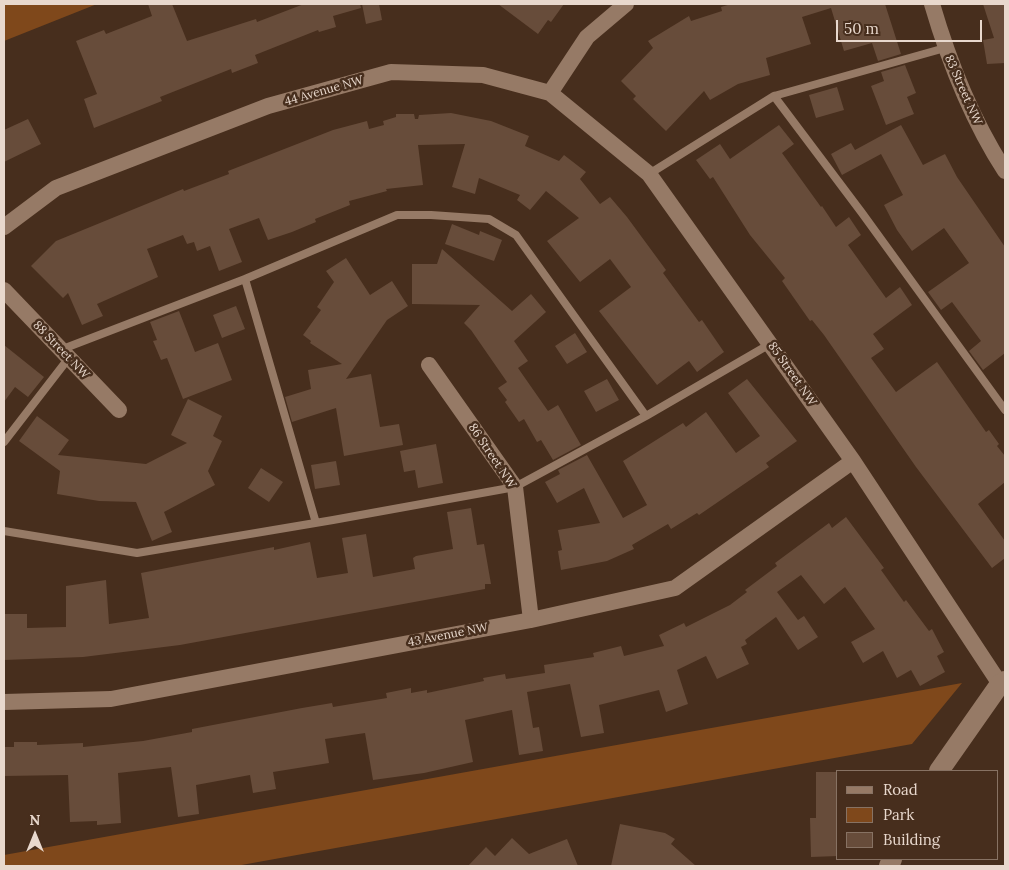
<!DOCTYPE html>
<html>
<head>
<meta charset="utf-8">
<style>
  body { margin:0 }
  #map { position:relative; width:1009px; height:870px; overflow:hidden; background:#472e1d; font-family:Lora,serif }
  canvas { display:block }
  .frame { position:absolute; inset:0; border:5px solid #e8d8cd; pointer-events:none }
  .legend { position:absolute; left:836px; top:770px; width:162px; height:90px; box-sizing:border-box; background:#472e1d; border:1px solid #877263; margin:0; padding:6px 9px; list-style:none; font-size:15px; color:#e8d8cd }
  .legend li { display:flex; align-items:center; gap:10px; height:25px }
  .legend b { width:25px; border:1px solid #877263 }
  .north { position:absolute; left:10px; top:810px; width:50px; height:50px; -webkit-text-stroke:4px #472e1d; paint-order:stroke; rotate:0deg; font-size:14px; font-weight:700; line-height:20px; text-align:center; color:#e8d8cd }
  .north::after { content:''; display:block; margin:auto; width:18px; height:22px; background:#e8d8cd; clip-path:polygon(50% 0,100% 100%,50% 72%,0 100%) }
  .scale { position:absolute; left:836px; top:20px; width:146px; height:22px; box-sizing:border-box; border:2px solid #e8d8cd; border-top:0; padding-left:6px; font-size:15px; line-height:18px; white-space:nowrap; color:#e8d8cd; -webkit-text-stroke:4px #472e1d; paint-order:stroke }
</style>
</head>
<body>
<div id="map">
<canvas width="1009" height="870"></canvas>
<div class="frame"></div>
<ul class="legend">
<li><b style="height:6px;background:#967a66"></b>Road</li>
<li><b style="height:14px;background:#7f481b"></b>Park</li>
<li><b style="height:14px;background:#674c3a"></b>Building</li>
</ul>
<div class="north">N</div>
<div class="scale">50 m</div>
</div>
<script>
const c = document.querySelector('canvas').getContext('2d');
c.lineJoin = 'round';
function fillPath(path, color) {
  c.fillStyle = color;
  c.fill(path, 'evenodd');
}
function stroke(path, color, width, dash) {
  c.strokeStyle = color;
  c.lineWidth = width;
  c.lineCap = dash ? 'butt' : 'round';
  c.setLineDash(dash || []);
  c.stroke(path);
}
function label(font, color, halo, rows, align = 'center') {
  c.font = font + ' Lora,serif';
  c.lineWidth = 5;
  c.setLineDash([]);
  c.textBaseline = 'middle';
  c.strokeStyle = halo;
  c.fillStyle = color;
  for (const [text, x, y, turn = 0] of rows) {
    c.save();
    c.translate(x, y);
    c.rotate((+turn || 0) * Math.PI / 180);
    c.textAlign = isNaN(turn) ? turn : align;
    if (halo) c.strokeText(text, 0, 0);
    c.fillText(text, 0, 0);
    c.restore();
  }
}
fillPath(new Path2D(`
  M4 4H97L4 41Z
  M962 683 912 744 236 866H4V855Z`), '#7f481b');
fillPath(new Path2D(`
  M148 4H172L187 41 256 19 257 22 304 4H360L361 8 333 16 336 27 319 32 318 30 255 55 258 63 232 73 231 69 160 97 162 101 94 128 84 99 97 94 76 41 104 30 106 34 152 16Z
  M362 4H379L382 20 366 24Z
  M498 4H564L551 22 548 20 538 34Z
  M731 4H885L901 54 878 61 872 43 844 51 831 8 802 17 811 44 766 58 770 75 738 84 710 100 704 91 666 131 633 99 636 96 621 81 653 48 648 41 689 16 691 21 722 11 721 7Z
  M983 4H1005V63L987 64 983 40 994 38Z
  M905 65 916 93 907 97 914 114 886 125 871 86 884 81 881 72Z
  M837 87 844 110 816 118 809 95Z
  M451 113 491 121 529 136 525 146 559 161 564 155 586 172 580 179 600 204 610 197 627 217 666 270 663 273 699 322 702 320 724 352 697 372 689 361 657 385 599 311 631 287 610 259 580 282 547 241 579 218 546 191 530 210 517 200 520 195 479 178 475 194 452 187 465 144 418 145 423 185 386 189 387 191 349 201 350 205 315 219 316 222 292 232 268 240 259 218 229 229 242 262 219 271 210 246 197 251 194 242 187 244 183 235 147 249 158 277 97 304 103 316 82 325 68 293 63 298 31 266 56 241 183 189 184 191 229 174 228 171 333 130 367 121 369 129 384 125 383 121 396 117V114H414L415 119H418L419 115Z
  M28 119 41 144 4 162V130Z
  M779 125 794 144 782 153 821 207 822 206 836 227 849 217 861 235 848 245 886 298 900 287 912 305 873 334 884 349 871 358 896 392 937 362 986 432 989 430 999 444 997 446 1005 456V482L978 504 1005 541V558L992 568 916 467 824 335 812 320 810 321 782 281 785 278 750 235 713 177 710 179 696 160 720 144 730 159Z
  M901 125 923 165 945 154 957 177 1005 247V353L983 370 969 351 981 341 952 302 941 310 928 292 969 263 944 228 912 251 897 230 884 205 903 195 881 154 842 175 831 154 851 143 855 150Z
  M452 224 479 235 480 231 502 240 494 261 445 244Z
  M442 249 512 311 531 294 546 312 514 341 528 361 518 368 548 411 558 405 581 445 553 460 541 440 537 442 524 419 519 422 505 402 507 400 498 388 507 382 471 330 464 323 480 305 412 304V264H437Z
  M346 258 370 295 392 281 408 306 387 320 346 379 371 374 380 427 399 424 403 445 344 456 336 408 292 422 285 397 311 389 308 370 342 364 310 343 311 341 303 335 321 310 317 307 334 282 326 271Z
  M236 306 245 329 222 338 213 315Z
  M179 311 195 352 218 343 232 380 183 399 167 358 161 360 153 341 157 340 150 322Z
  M575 333 587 352 567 364 555 346Z
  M4 345 44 377 28 397 15 387 4 402Z
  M607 379 619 400 596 412 584 391Z
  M747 379 797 441 766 463 769 467 699 515 697 513 671 529 668 524 632 545 634 549 607 561 561 570 558 551 562 550 558 530 600 523 584 488 557 503 545 482 560 474 558 470 587 455 623 518 647 505 623 461 683 423 686 427 706 412 736 453 760 436 728 393Z
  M188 399 222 416 213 436 222 441 208 471 215 485 164 512 172 532 152 541 136 502 99 501 57 494 60 471 19 441 37 416 69 440 58 455 146 464 187 443 171 435Z
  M436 444 443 483 418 488 415 470 404 472 400 451Z
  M336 461 340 485 315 489 311 465Z
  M261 468 283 482 269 502 248 488Z
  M471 508 477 545 484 544 491 584H485V589L180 645 83 657 4 660V614H27V628L66 627V586L106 580 109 624 149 618 141 573 274 547V550L310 542 317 578 348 573 342 538 366 534 373 577 415 569 413 558 416 556 453 549 447 512Z
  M846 517 884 568 881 570 904 602 906 600 929 631 932 629 944 652 937 656 945 672 920 686 911 670 897 678 883 651 863 663 851 642 875 629 845 587 824 604 801 575 777 592 798 620 804 616 818 637 798 650 776 617 745 640 747 644 741 647 749 664 717 679 706 656 677 670 688 704 666 712 659 690 599 705 604 733 581 737 570 684 527 692 533 728 539 727 543 751 519 755 512 710 465 720 473 762 424 773 373 780 365 733 325 739 329 763 273 772 276 789 253 793 250 775 196 785 199 814 178 817 171 767 118 773 121 823 97 825V821L70 822 68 775 4 776V747H14V742H37V745L83 743V747L143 741 192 732V729L302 708 332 703 333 707 387 698 386 693 411 688V693L427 690V693L484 681 483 678 505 674 506 679 545 673 544 665 594 657 593 653 621 646 624 656 664 646 659 635 684 623 686 627 730 605 747 592 745 590 777 566 775 563 829 523 832 528Z
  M816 772H838V856L811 857 810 818H816Z
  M620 824 665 833 675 839 671 844 696 866H611Z
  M512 838 529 854 567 839 578 866H468L486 847 495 856Z`), '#674c3a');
stroke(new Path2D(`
  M774 96 862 213 1005 410
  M649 174 774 96 945 48
  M60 350 245 279 316 523
  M646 416 770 344
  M4 442 68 359
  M4 531 137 553 333 520 515 487 646 416 516 235 489 219 431 215H397L245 279`), '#967a66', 8);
stroke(new Path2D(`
  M932 4C949 62 972 120 1005 171
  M550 93 649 174 853 461 1000 684
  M4 227 56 188 268 106 391 72 483 75 550 93 587 37 626 4
  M4 290 119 410
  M429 365 515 487 531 620
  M4 702 111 699 531 620 675 588 853 461`), '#967a66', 16);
stroke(new Path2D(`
  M939 771 1000 684 1005 681
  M889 866 892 859`), '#967a66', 20);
label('12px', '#e8d8cd', '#472e1d', [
  ["83 Street NW",963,90,66],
  ["44 Avenue NW",324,91,-16],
  ["88 Street NW",61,350,46],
  ["85 Street NW",792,374,55],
  ["86 Street NW",492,456,56],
  ["43 Avenue NW",448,635,-11]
]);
</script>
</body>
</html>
